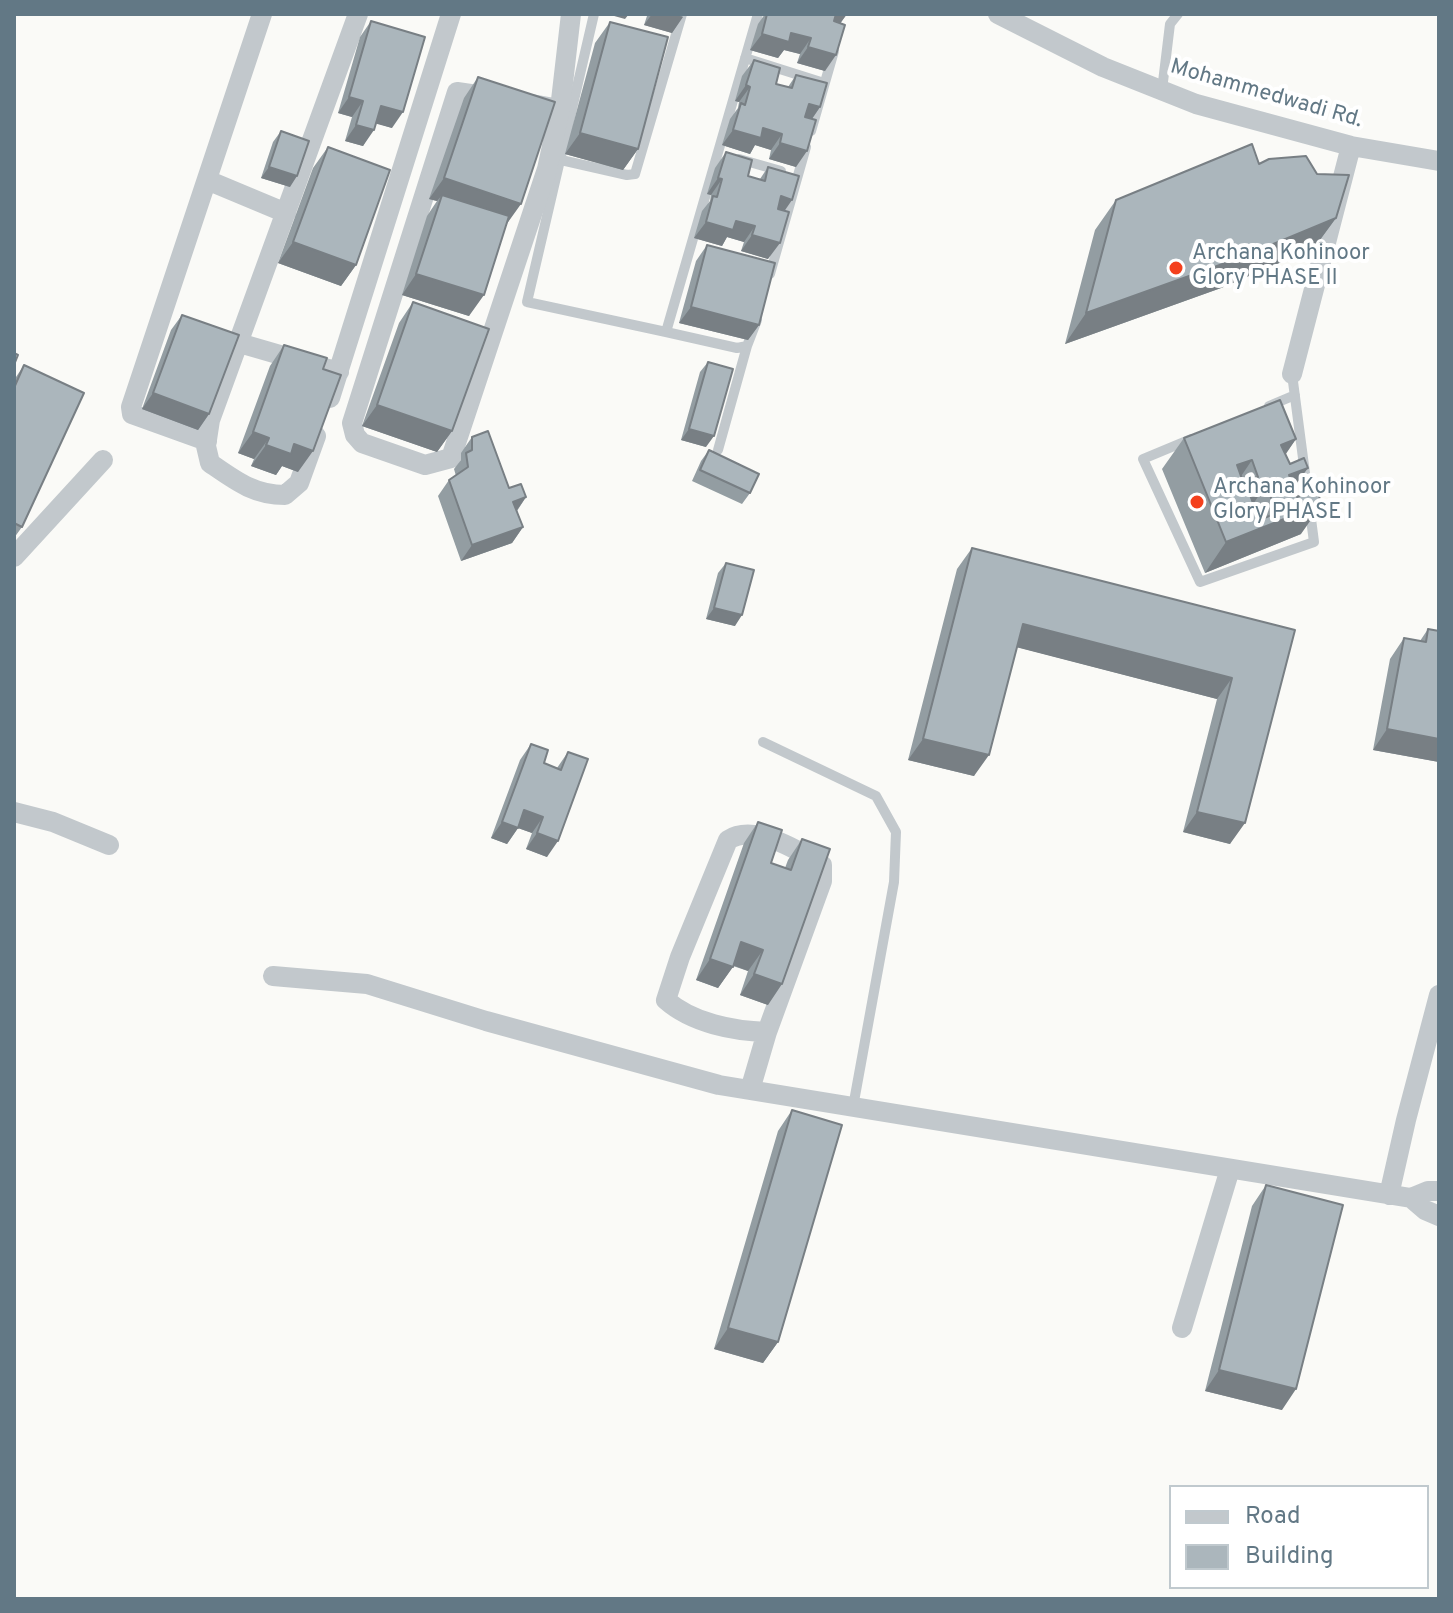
<!DOCTYPE html>
<html>
<head>
<meta charset="utf-8">
<style>
  body { margin:0 }
  #map { position:relative; width:1453px; height:1613px; overflow:hidden; background:#fafaf7; font-family:Overpass,sans-serif }
  canvas { display:block }
  .frame { position:absolute; inset:0; border:16px solid #627885; pointer-events:none }
  .legend { position:absolute; left:1169px; top:1485px; width:260px; height:104px; box-sizing:border-box; background:#fff; border:2px solid #c0c9ce; margin:0; padding:10px 14px; list-style:none; font-size:24px; color:#627885 }
  .legend li { display:flex; align-items:center; gap:16px; height:40px }
  .legend b { width:40px; border:2px solid #c0c9ce }
</style>
</head>
<body>
<div id="map">
<canvas width="1453" height="1613"></canvas>
<div class="frame"></div>
<ul class="legend">
<li><b style="height:10px;background:#c2c8cc"></b>Road</li>
<li><b style="height:22px;background:#abb6bc"></b>Building</li>
</ul>
</div>
<script>
const c = document.querySelector('canvas').getContext('2d');
c.lineJoin = 'round';
function stroke(path, color, width, dash) {
  c.strokeStyle = color;
  c.lineWidth = width;
  c.lineCap = dash ? 'butt' : 'round';
  c.setLineDash(dash || []);
  c.stroke(path);
}
function fillPath(path, color) {
  c.fillStyle = color;
  c.fill(path, 'evenodd');
}
function label(font, color, halo, rows, align = 'center') {
  c.font = font + ' Overpass,sans-serif';
  c.lineWidth = 8;
  c.setLineDash([]);
  c.textBaseline = 'middle';
  c.strokeStyle = halo;
  c.fillStyle = color;
  for (const [text, x, y, turn = 0] of rows) {
    c.save();
    c.translate(x, y);
    c.rotate((+turn || 0) * Math.PI / 180);
    c.textAlign = isNaN(turn) ? turn : align;
    if (halo) c.strokeText(text, 0, 0);
    c.fillText(text, 0, 0);
    c.restore();
  }
}
stroke(new Path2D(`
  M594 14 527 302 666 332
  M745 58 824 83
  M1162 90 1170 24 1178 14
  M811 131 834 51
  M739 159 781 171
  M561 160 627 175 635 174 682 14
  M770 274 806 147
  M757 320 747 346 737 348 666 332 758 14
  M1269 406 1295 395
  M1191 439 1143 459 1200 582 1314 542 1292 374
  M718 450 747 346
  M763 742 876 796 896 832 894 882 853 1107`), '#c2c8cc', 10);
stroke(new Path2D(`
  M998 14 1103 67 1196 104 1351 146 1439 161
  M491 97 457 92 352 423 355 435 362 443 425 465 451 458 547 169 560 109 571 14
  M526 103 560 109
  M207 180 286 213
  M239 343 339 372
  M1292 374 1351 146
  M330 398 451 14
  M316 436 299 483 285 495C254 495 236 481 210 463L206 446 210 420 358 14
  M207 441 132 414 131 407 262 14
  M14 557 103 460
  M14 812 53 822 109 845
  M273 976 367 984 486 1021 719 1085 1411 1198 1425 1210 1439 1216
  M750 1090 767 1032 822 881V865C798 850 754 823 728 840L680 957 666 1000C692 1023 733 1031 767 1032
  M1389 1195 1406 1120 1439 995
  M1411 1198 1428 1191H1439
  M1182 1328 1230 1169`), '#c2c8cc', 20);
fillPath(new Path2D(`
  M641 14H684L672 33 644 25 647 16Z
  M765 14H847L840 23 825 71 797 63 800 54 784 50 778 58 750 50 758 24Z
  M371 21 392 128 376 123 363 146 345 141 352 117 338 113 360 37Z
  M610 22 638 149 623 170 565 154 595 43Z
  M754 60 776 84 788 87 796 75 820 107 812 119 796 167 769 159 771 150 755 145 750 154 722 145 730 119 738 108 739 102 735 101 742 76Z
  M478 77 506 224 469 316 402 295 427 216 437 201 429 199 464 98Z
  M281 131 290 187 261 178 273 142Z
  M328 147 356 265 341 286 278 263 313 168Z
  M726 152 748 176 760 179 768 167 784 211 768 259 741 251 744 242 727 237 722 246 694 238 702 211 710 201 711 195 707 194 715 168Z
  M1259 164 1336 218 1314 248 1221 288 1065 344 1095 230 1116 200Z
  M707 245 759 325 748 340 679 323 696 261Z
  M413 302 452 431 437 452 362 426 399 323Z
  M182 315 209 414 198 430 142 409 171 330Z
  M284 345 323 369 298 472 282 466 276 475 251 466 254 459 238 453 270 366Z
  M708 362 706 447 681 440 700 372Z
  M24 365 22 527 14 538V380Z
  M472 437 509 488 526 497 517 511 523 527 512 543 461 561 438 496 449 480 456 476 454 469 461 460V453Z
  M1184 438 1296 439 1285 454 1294 488 1301 534 1205 573 1162 469Z
  M709 450 750 493 742 504 692 481 701 461Z
  M972 548 1295 630 1230 844 1183 832 1217 699 1017 647 974 776 908 760 957 569Z
  M726 563 735 626 706 619 718 573Z
  M1428 629 1439 762 1373 750 1390 659 1404 638 1420 641Z
  M531 744 544 763 557 768 568 752 547 857 526 849 532 833 518 828 507 844 491 838 520 760Z
  M758 822 771 863 785 868 788 860 802 839 768 1005 740 995 748 971 733 966 718 988 696 980 744 843Z
  M792 1110 778 1342 763 1363 714 1349 778 1131Z
  M1266 1185 1282 1410 1205 1391 1252 1206Z`), '#939da2');
fillPath(new Path2D(`
  M607 14H629L625 19Z
  M652 14H673L683 17 672 33 644 25Z
  M834 14H847L837 28 826 25Z
  M791 33 811 38 800 54 784 50 778 58 750 50 762 34Z
  M808 47 836 55 825 71 797 63Z
  M746 85 750 87 739 102 735 101Z
  M349 97 363 101 352 117 338 113Z
  M809 104 820 107 809 123 798 120Z
  M381 106 403 112 392 128 370 122Z
  M356 125 374 130 363 146 345 141Z
  M763 128 782 134 771 150 755 145 750 154 722 145 733 130Z
  M580 133 638 149 623 170 565 154Z
  M780 143 807 151 796 167 769 159Z
  M269 167 297 176 290 187 261 178Z
  M444 178 521 204 506 225 442 195 437 201 429 199Z
  M718 178 722 179 711 195 707 194Z
  M781 196 792 200 781 216 770 212Z
  M1336 218 1314 248 1221 288 1065 344 1086 313Z
  M736 221 755 226 744 242 727 237 722 246 694 238 706 222Z
  M752 235 780 243 768 259 741 251Z
  M293 242 356 265 341 286 278 263Z
  M416 274 484 295 469 316 402 295Z
  M691 307 759 325 748 340 679 323Z
  M153 393 209 414 198 430 142 409Z
  M377 405 452 431 437 452 362 426Z
  M689 429 714 436 706 447 681 440Z
  M253 432 269 438 254 459 238 453Z
  M1296 439 1275 470 1281 445Z
  M294 444 313 451 298 472 282 466 276 475 251 466 266 445Z
  M1252 460 1231 491 1237 465Z
  M1308 468 1286 498 1289 475Z
  M1266 485 1245 516 1249 492Z
  M526 497 515 513 513 502Z
  M1322 504 1301 534 1205 573 1226 542Z
  M523 527 512 543 461 561 472 545Z
  M714 608 742 615 735 626 706 619Z
  M1023 624 1232 678 1217 699 1008 645Z
  M1387 729 1439 739V762L1373 750Z
  M923 739 989 755 974 776 908 760Z
  M524 810 543 817 532 833 518 828 507 844 491 838 502 822Z
  M1197 812 1245 823 1230 844 1183 832Z
  M537 833 558 841 547 857 526 849Z
  M741 942 763 950 748 971 727 963Z
  M710 959 733 967 718 988 696 980Z
  M754 974 782 984 768 1005 740 995Z
  M728 1328 778 1342 763 1363 714 1349Z
  M1219 1370 1296 1389 1282 1410 1205 1391Z`), '#787f84');
const building = new Path2D(`
  M767 14H836L834 21 845 25 836 55 808 47 811 38 791 33 789 42 762 34Z
  M371 21 425 37 403 112 381 106 374 130 356 125 363 101 349 97Z
  M610 22 668 37 638 149 580 133Z
  M754 60 780 68 776 84 792 88 796 75 827 83 820 107 809 104 805 117 816 120 807 151 780 143 782 134 763 128 761 138 733 130 741 103 745 105 750 87 746 85Z
  M478 77 555 102 521 204 444 178Z
  M281 131 309 141 297 176 269 167Z
  M1252 144 1259 164 1269 159 1306 156 1317 174 1349 175 1336 218 1242 257 1086 313 1116 200Z
  M328 147 390 170 356 265 293 242Z
  M726 152 752 160 748 176 765 181 768 167 799 176 792 200 781 196 778 209 789 212 780 243 752 235 755 226 736 221 733 230 706 222 713 196 717 197 722 179 718 178Z
  M442 195 509 216 484 295 416 274Z
  M707 245 775 263 759 325 691 307Z
  M413 302 489 329 452 431 377 405Z
  M182 315 239 335 209 414 153 393Z
  M284 345 327 358 323 369 341 375 313 451 294 444 291 454 266 445 269 438 253 432Z
  M14 353 18 355 14 365Z
  M708 362 733 369 714 436 689 429Z
  M24 365 84 393 22 527 14 523V388Z
  M1280 400 1296 439 1281 445 1290 464 1304 458 1308 468 1289 475 1297 497 1316 489 1322 504 1226 542 1184 438ZM1252 460 1258 477 1243 482 1237 465ZM1266 485 1277 513 1259 520 1249 492Z
  M488 431 509 488 521 484 526 497 513 502 523 527 472 545 449 480 468 467 466 453 472 450V437Z
  M709 450 759 474 750 493 700 470Z
  M972 548 1295 630 1245 823 1197 812 1232 678 1023 624 989 755 923 739Z
  M726 563 754 570 742 615 714 608Z
  M1428 629 1439 631V739L1387 729 1404 638 1426 642Z
  M531 744 548 750 544 763 561 770 568 752 588 759 558 841 537 833 543 817 524 810 518 828 502 822Z
  M758 822 782 830 771 863 791 870 802 839 830 849 782 984 754 974 763 950 741 942 733 967 710 959Z
  M792 1110 842 1125 778 1342 728 1328Z
  M1266 1185 1343 1205 1296 1389 1219 1370Z`);
fillPath(building, '#abb6bc');
stroke(building, '#787f84', 2);
for (const [x, y, r, color] of [
  [1176,268,8,"#f4401d"],
  [1197,502,8,"#f4401d"]
]) {
  const dot = new Path2D();
  dot.arc(x, y, r, 0, 2 * Math.PI);
  c.fillStyle = color;
  c.fill(dot);
  stroke(dot, '#fff', 3);
}
label('22px', '#627885', '#fff', [
  ["Mohammedwadi Rd.",1266,95,16]
]);
label('22px', '#627885', '#fff', [
  ["Archana Kohinoor",1192,255],
  ["Glory PHASE II",1192,280],
  ["Archana Kohinoor",1213,489],
  ["Glory PHASE I",1213,514]
], 'left');
</script>
</body>
</html>
